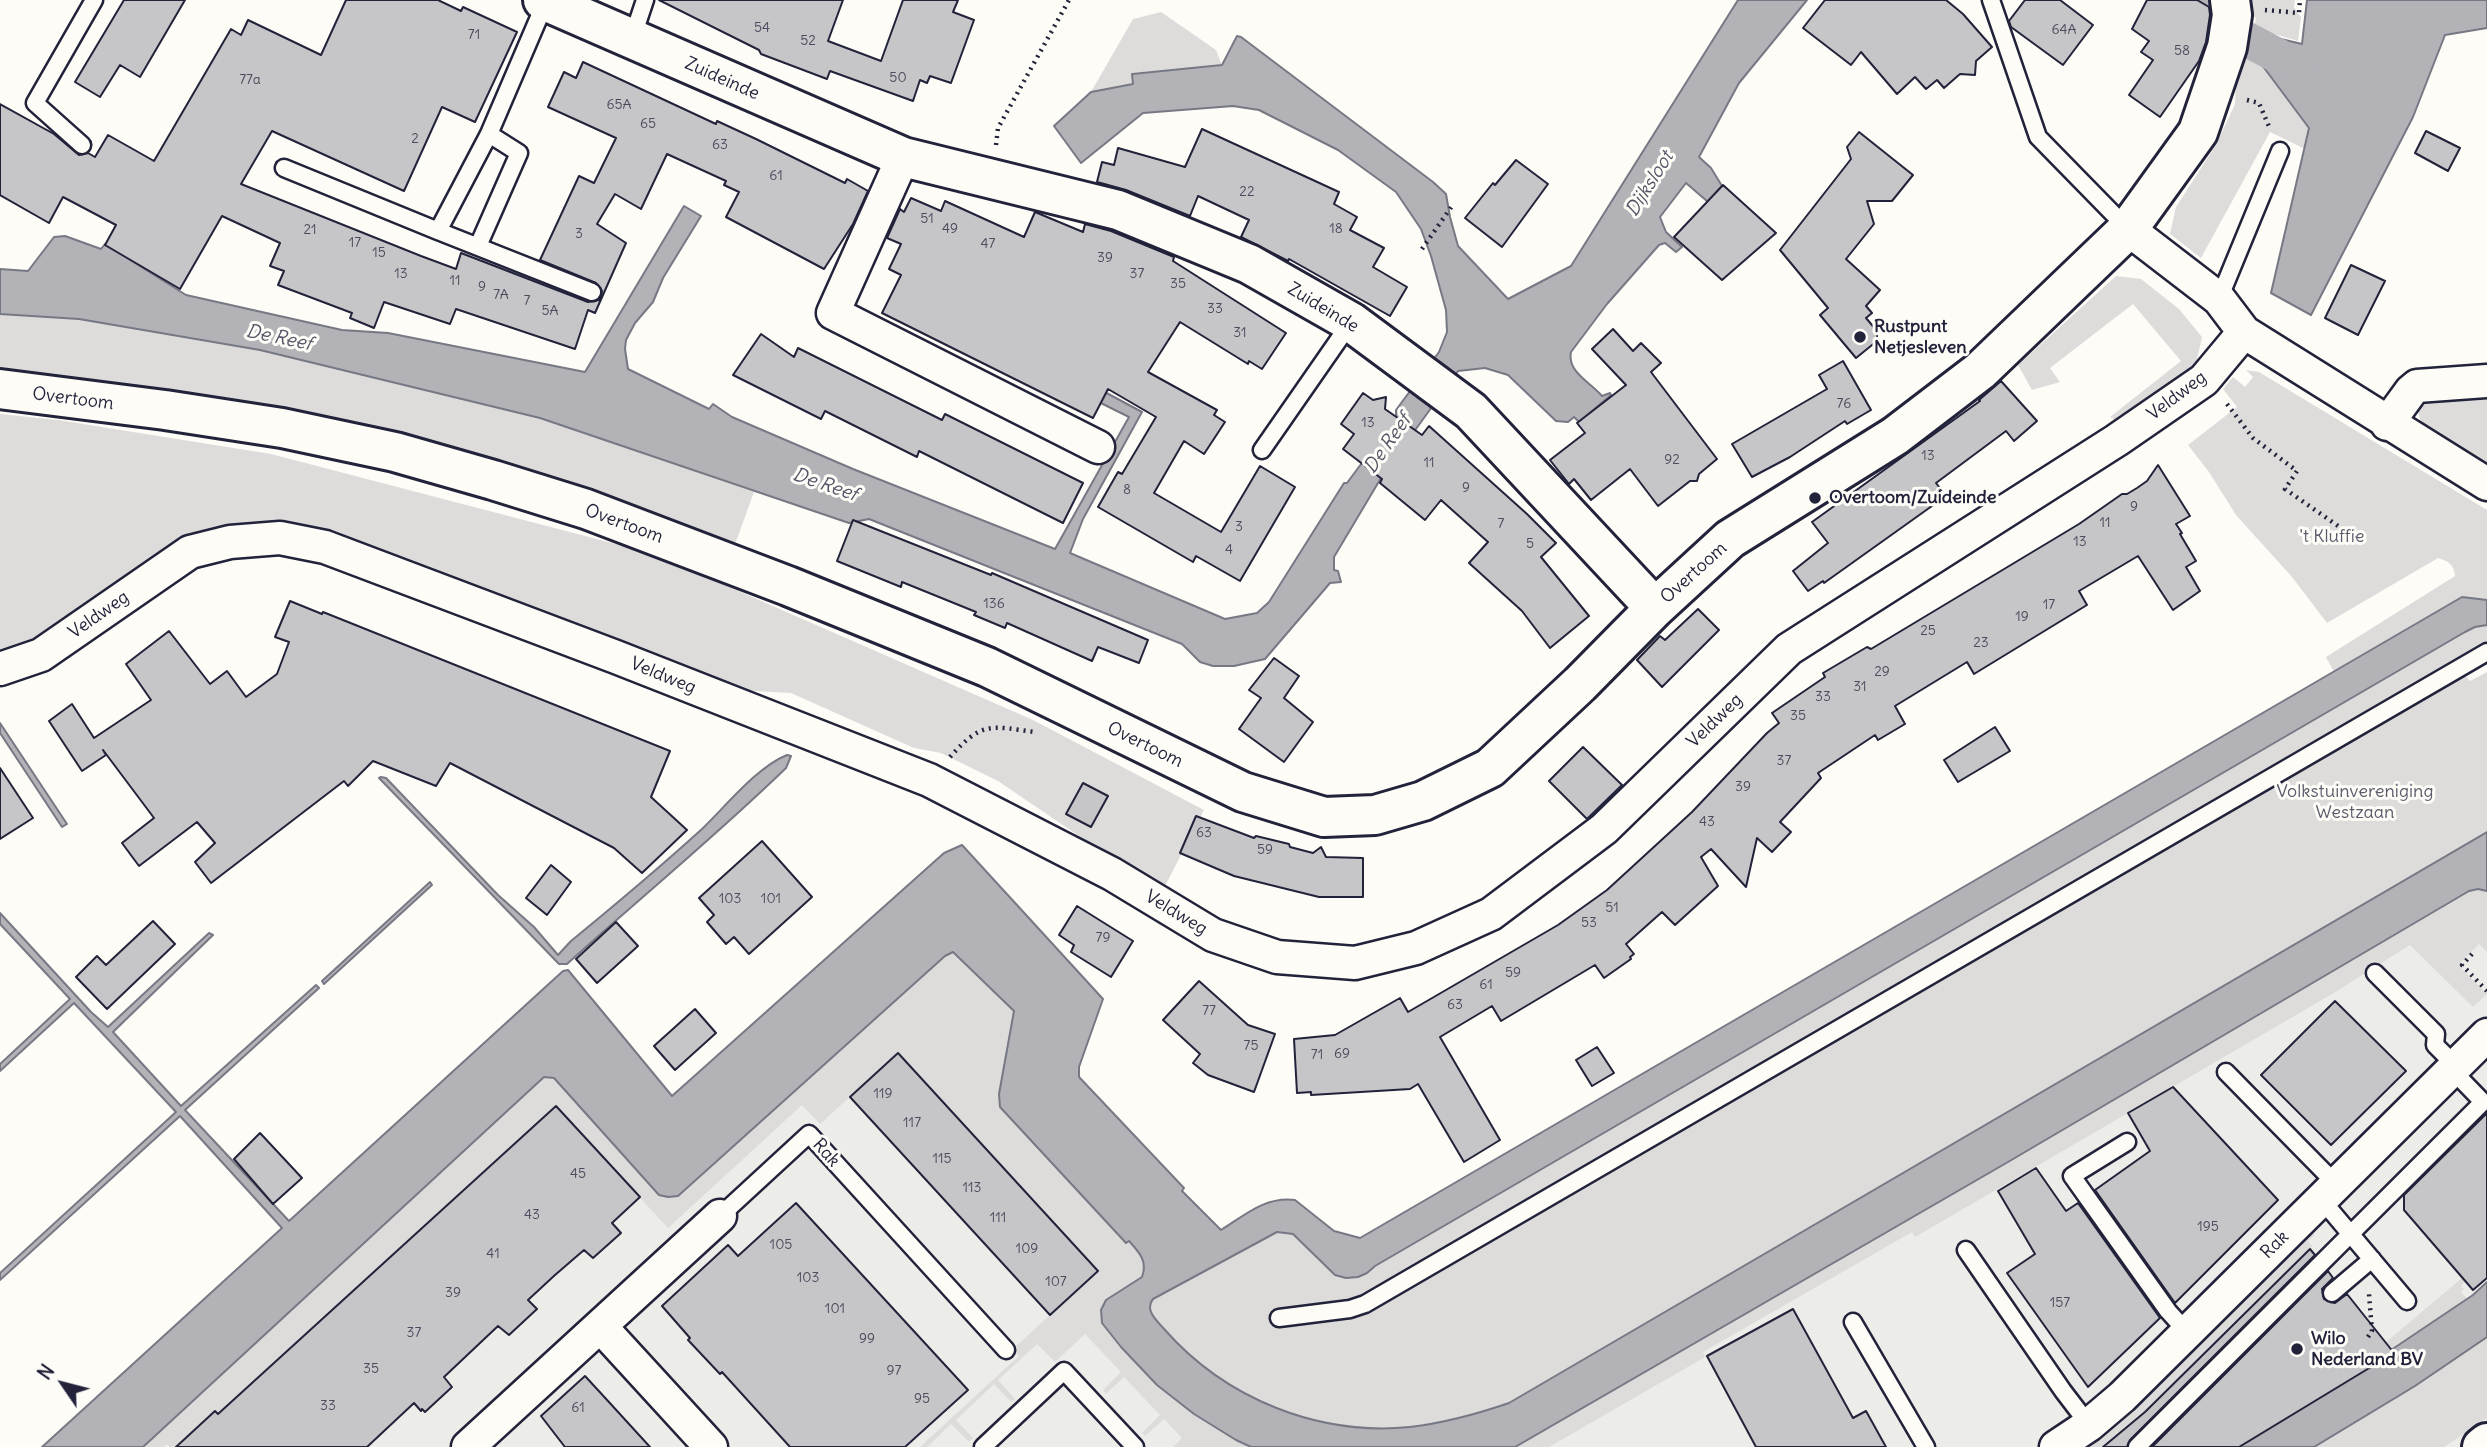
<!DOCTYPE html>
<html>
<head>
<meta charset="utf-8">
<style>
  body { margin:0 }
  #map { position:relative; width:2487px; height:1447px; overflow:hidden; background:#fdfcf7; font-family:Delius,sans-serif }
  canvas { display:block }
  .north { position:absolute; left:28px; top:1349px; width:70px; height:70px; -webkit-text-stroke:5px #fdfcf7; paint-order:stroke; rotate:305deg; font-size:19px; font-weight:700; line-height:28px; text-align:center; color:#22223b }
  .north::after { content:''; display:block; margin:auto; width:24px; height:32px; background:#22223b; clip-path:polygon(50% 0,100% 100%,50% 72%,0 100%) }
</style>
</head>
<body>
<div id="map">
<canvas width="2487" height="1447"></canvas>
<div class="north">N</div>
</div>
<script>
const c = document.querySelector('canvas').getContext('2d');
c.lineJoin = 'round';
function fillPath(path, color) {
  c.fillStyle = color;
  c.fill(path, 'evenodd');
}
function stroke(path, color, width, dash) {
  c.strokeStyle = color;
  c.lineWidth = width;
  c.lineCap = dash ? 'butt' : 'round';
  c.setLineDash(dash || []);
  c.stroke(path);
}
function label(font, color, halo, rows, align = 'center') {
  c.font = font + ' Delius,sans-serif';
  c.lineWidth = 6;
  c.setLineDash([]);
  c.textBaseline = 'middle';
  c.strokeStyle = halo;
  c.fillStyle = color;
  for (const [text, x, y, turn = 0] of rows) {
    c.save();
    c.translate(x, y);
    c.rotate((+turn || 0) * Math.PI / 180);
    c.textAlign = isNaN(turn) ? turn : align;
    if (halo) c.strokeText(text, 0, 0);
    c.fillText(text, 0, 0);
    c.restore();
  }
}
fillPath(new Path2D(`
  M2469 891H2487V1447H1515L2008 1162Z
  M945 956 1095 1209 1126 1243 1129 1241 1236 1440 1251 1447H143L544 1077 659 1195Z`), '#ecece9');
fillPath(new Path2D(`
  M2244 0H2295L2294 7 2301 17 2298 41 2254 28 2256 18 2243 10Z
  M1161 12 1216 50 1222 65 1132 73 1133 84 1091 92 1133 19Z
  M2238 47 2256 55 2309 128 2305 149 2270 132 2201 258 2170 234 2176 207 2216 145 2235 104Z
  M2116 276 2141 279 2179 309 2202 337 2195 369 2118 422 2110 417 2181 361 2133 304 2050 368 2060 382 2032 390 2018 365Z
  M0 314 79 319 260 350 540 418 754 492 734 547 0 374Z
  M2246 370 2259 372 2487 510V600L2462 597 2334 672 2326 657 2455 576C2454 564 2448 561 2438 558L2327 623 2292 577 2236 515 2209 472 2188 445 2237 407 2223 389 2233 377 2245 387 2253 377Z
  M2487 390V465L2424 426C2417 416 2416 407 2425 398Z
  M0 414 58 420 271 454 654 554 1033 720 1204 810 1163 890 1141 878 998 781 941 753 914 748 791 693 717 689 245 534 37 644 0 658Z
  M2487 625V641L2453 661 2470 681 2487 672V832L1509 1403C1477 1414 1444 1423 1411 1427 1308 1438 1210 1391 1149 1310V1304L1153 1299 1277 1232 1293 1234 1335 1275 1352 1278 1363 1275 1375 1266 2465 632 2475 627Z
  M2478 889 2487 891V952L2479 944 2458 965 2487 994 2473 1007 2410 945 2332 994 1915 1237 1912 1232 1703 1352 1705 1357 1549 1447H1515L2008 1162 2469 891Z
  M954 952 1014 1011 999 1094 1000 1107 1126 1243 1129 1241C1139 1252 1148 1261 1142 1277 1123 1289 1090 1302 1106 1329 1146 1379 1193 1420 1251 1447H1173L1182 1438 1164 1419 1145 1436 1142 1433 1160 1415 1124 1377 1106 1394 1103 1390 1121 1372 1085 1334 1055 1362 1037 1344 998 1380 1015 1399 1011 1402 994 1384 956 1420 973 1438 969 1442 951 1424 927 1447H920L1019 1356 1013 1349 1098 1271 898 1053 820 1124 802 1105 668 1228 555 1106 218 1414 215 1411 176 1447H170L167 1444 164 1447H143L544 1077 554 1078 678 1196 945 956Z
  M2309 1233 2315 1234 2308 1241 2312 1246 2311 1248 2134 1422 2103 1447H2085L2137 1405Z
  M2462 1278 2465 1281 2461 1286 2464 1289 2461 1292 2467 1299 2382 1354 2385 1343Z
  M2487 1337V1418L2444 1447H2314L2415 1386Z`), '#dddcdb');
const water = new Path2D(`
  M1738 0H1807L1739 83 1699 157 1711 168 1722 186 1708 202 1686 183 1660 217 1666 232 1682 247 1676 252 1665 243 1659 245 1607 304 1571 352C1567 372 1590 382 1602 396L1610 393 1611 395 1579 422 1574 417 1568 422 1556 421 1508 375 1485 368 1458 371 1384 473 1334 557V570L1338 571 1341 582 1330 583 1265 659 1234 666H1213L1200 662 1182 644 869 519 849 523 540 418 260 350 79 319 0 314V269L28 271 54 237 65 236 101 249 105 244 186 295 342 330 388 333 585 372 684 206 701 216 663 278 653 302 635 323 626 340 625 349 628 369 709 409 713 404 732 417 853 469 1055 549 1129 417 964 335 993 332 1142 412 1083 519 1070 553 1225 619 1257 613 1269 602 1344 483H1347L1396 417V410L1439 352 1447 332 1446 310 1431 256 1421 229 1396 192 1338 150 1259 110 1233 106 1143 113 1081 163 1054 126 1091 92 1133 84 1132 74 1222 65 1237 36 1241 37 1433 182 1446 194 1450 217 1458 246 1508 299 1571 266Z
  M2307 0H2487V28L2445 35 2413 117 2311 315 2271 293 2309 128 2256 57 2260 34 2302 44Z
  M2462 597 2487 600V625L2475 627 2465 632 1375 1266 1367 1273 1358 1277 1346 1278 1335 1275 1293 1234 1277 1232 1153 1299C1144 1310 1157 1321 1165 1330 1226 1399 1318 1436 1410 1427 1444 1423 1477 1414 1509 1403L2487 832V891L2478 889 2469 891 2008 1162 1515 1447H1251L1236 1440 1194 1414 1157 1385 1121 1347 1102 1323 1101 1310 1106 1300 1142 1277C1148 1261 1139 1252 1129 1241L1126 1243 1000 1107 999 1094 1014 1011 953 952 945 956 678 1196 668 1197 659 1195 554 1078 544 1077 143 1447H42L282 1228 180 1116 0 1280V1273L176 1112 74 1003 0 1071V1064L70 999 0 924V913L91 1012 108 1027 209 933 213 935 113 1032 181 1106 316 985 319 988 185 1110 289 1221 563 971 568 970 672 1096 944 853 962 845 1103 999 1079 1067V1077L1184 1188 1182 1191 1221 1230C1245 1215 1266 1196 1295 1200L1334 1231 1360 1238Z
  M0 723 67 824 62 827 0 733Z
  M787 755 791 756 786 768C716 836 640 898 567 964H559L379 778 381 777 386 778 498 895 534 927 558 955 571 941C615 905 659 868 702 829 726 806 757 767 787 755Z
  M430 882 432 885 324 984 322 981Z
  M2487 1282V1337L2415 1386 2314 1447H2166L2394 1353 2391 1350 2473 1295Z`);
fillPath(water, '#b2b2b7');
stroke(water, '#787885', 2);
stroke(new Path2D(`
  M2173 0 2299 67`), '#b2b2b7', 35);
const building = new Path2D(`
  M124 0H185L140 77 120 65 100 97 75 82Z
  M346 0H438L461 11 463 7 517 32 475 122 442 107 404 191 272 131 241 184 421 256 456 269 461 253 588 302 599 300 602 291 596 283 540 260 579 176 594 183 616 138 548 107 564 72 576 78 583 62 716 124 717 121 756 139 845 183 847 179 868 191 853 224 824 269 726 217 739 192 724 185 726 181 667 154 641 209 615 194 597 224 626 243 595 313 588 310 575 349 456 309 450 324 384 302 374 328 350 318 352 313 278 285 284 271 270 266 280 243 222 216 180 289 105 245 116 225 63 197 49 223 0 195V104L54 134 79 155 88 153 95 157 108 135 154 161 231 29 241 35 248 20 321 55Z
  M659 0H843L828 41 881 61 903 0H958L953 12 974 20 951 83 930 76 927 83 920 80 913 101 830 71 827 79 761 54 759 50Z
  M1825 0H1946L1963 14 1992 47 1976 61 1975 75 1960 74 1944 88 1937 80 1926 89 1915 77 1897 94 1861 52 1851 65 1803 28Z
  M2025 0H2060L2093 25 2063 65 2011 27 2009 21Z
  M2147 0H2197L2209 7 2210 15 2206 42 2199 61 2160 117 2129 95 2153 60 2141 52 2149 41 2132 29Z
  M1202 129 1339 192 1334 204 1357 217 1350 230 1384 248 1373 267 1407 287 1390 316 1289 259 1288 261 1241 237 1249 220 1198 196 1190 216 1126 190 1097 182 1102 162 1114 165 1118 148 1185 167Z
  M2426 131 2460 148 2448 171 2415 153Z
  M1859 132 1913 175 1892 201H1867L1874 224 1846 259 1880 290 1866 306 1872 313 1866 318 1877 331V341L1856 358 1820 315 1828 308 1780 250 1851 159 1847 147Z
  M1516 160 1548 184 1502 247 1465 218 1493 183 1495 185Z
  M1723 185 1776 233 1722 280 1674 237Z
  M911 198 941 211 945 201 1024 237 1035 212 1083 232 1085 224 1111 231 1174 257 1173 261 1286 333 1262 369 1249 361 1248 364 1180 322 1148 372 1217 410 1214 415 1225 422 1204 454 1184 441 1154 493 1221 532 1260 466 1295 487 1240 581 1196 556 1193 562 1098 507 1118 472 1122 474 1156 417 1108 389 1093 418 882 313 901 275 889 269 901 244 887 238 900 209 904 212Z
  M2351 265 2385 281 2358 335 2325 318Z
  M1613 329 1633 351 1641 343 1661 363 1651 372 1717 459 1699 474 1697 481H1690L1658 506 1630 469 1591 500 1574 479 1569 484 1550 460 1585 433 1577 423 1626 385 1592 349Z
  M761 334 794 357 798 348 942 420 945 414 1083 483 1063 523 919 451 917 457 825 411 821 419 733 375Z
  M1843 361 1871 410 1847 424 1845 421 1790 457 1752 477 1732 444 1827 389 1819 375Z
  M2001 381 2037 421 2014 441 2006 431 1936 483 1946 496 1824 583 1823 581 1808 591 1793 571 1828 543 1812 522 1980 401 1979 400Z
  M1363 393 1373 400 1386 397 1385 409 1422 435 1429 426 1527 514 1556 543 1541 557 1589 616 1550 648 1522 611 1469 563 1488 542 1441 500 1425 520 1380 483 1382 479 1343 449 1354 434 1341 424Z
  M2158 465 2190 516 2176 524 2182 533 2180 534 2196 561 2186 567 2200 591 2173 610 2138 556 2079 591 2087 605 1974 674 1967 662 1895 706 1905 724 1878 740 1875 735 1818 773 1821 778 1780 822 1791 832 1772 852 1757 838 1746 887 1711 849 1701 857 1718 886 1675 925 1662 912 1626 944 1634 954 1630 957 1631 959 1604 978 1595 965 1501 1021 1492 1006 1440 1037 1500 1140 1464 1162 1418 1084 1410 1089 1311 1095V1092L1297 1093 1294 1039 1335 1035 1400 998 1408 1012 1558 925 1607 890 1692 812 1767 733 1779 723 1772 713 1825 677 1823 673 1867 647 1871 649 2079 524 2122 494H2127L2137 488 2147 481Z
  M853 520 991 575 992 573 1148 640 1139 663 1098 647 1092 661 1007 623 1005 628 974 615 976 612 902 582 901 587 837 561Z
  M290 601 322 614 323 612 670 751 651 797 687 830 642 873 614 848 450 763 436 786 373 761 348 786 344 781 211 883 195 862 215 843 197 822 139 866 122 843 154 818 103 750 106 755 82 771 49 721 72 704 94 738 151 700 126 664 169 631 210 684 227 671 246 697 277 674 289 642 275 637Z
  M1698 609 1719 630 1662 687 1637 660 1660 636 1665 640Z
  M1274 658 1299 676 1284 698 1313 722 1284 762 1239 729 1261 698 1249 690Z
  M1995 727 2010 751 1958 782 1944 760Z
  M1583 747 1622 785 1587 819 1549 781Z
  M0 768 33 818 0 839Z
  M1083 783 1108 796 1091 827 1066 814Z
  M1196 816 1254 838 1256 836 1289 844 1290 847 1313 853 1321 847 1326 857 1363 858V897H1319L1234 876 1180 853Z
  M762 841 812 897 749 954 734 937 726 944 707 922 714 915 699 898Z
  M551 865 571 882 547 915 526 898Z
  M1077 906 1133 941 1111 977 1071 952 1074 945 1059 935Z
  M153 921 175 944 107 1009 76 977 97 956 106 965Z
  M616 922 638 946 597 983 576 959Z
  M1199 981 1248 1025 1275 1034 1254 1092 1208 1075 1193 1063 1200 1054 1163 1020Z
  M2335 1001 2406 1071 2331 1145 2261 1075Z
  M695 1009 716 1033 675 1070 654 1046Z
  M1597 1047 1614 1073 1592 1086 1576 1060Z
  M898 1053 1098 1271 1050 1315 850 1097Z
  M2173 1087 2278 1200 2175 1303 2095 1190 2150 1151 2128 1113Z
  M556 1106 640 1197 612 1223 621 1233 593 1258 584 1250 555 1275 528 1300 537 1309 509 1335 498 1326 444 1377 452 1387 425 1412 422 1409 421 1411 414 1403 367 1447H176L215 1411 218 1414Z
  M2487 1113V1278L2473 1290 2404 1210V1195Z
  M260 1133 302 1178 273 1204 234 1159Z
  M2036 1168 2066 1211 2078 1203 2160 1318 2088 1387 2007 1273 2035 1254 1998 1191Z
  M796 1203 968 1390 905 1447H790L722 1372 720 1374 688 1340 690 1338 662 1306 728 1245 738 1256Z
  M2310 1249 2315 1255 2130 1440 2127 1447H2103L2145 1412Z
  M2328 1271 2333 1278 2322 1289 2324 1299 2335 1303 2347 1294 2394 1353 2239 1447H2152Z
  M1793 1309 1853 1418 1866 1411 1886 1447H1756L1707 1356Z
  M585 1376 608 1401 650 1447H565L541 1416Z`);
fillPath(building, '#c6c6c8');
stroke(building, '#22223b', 2);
const lane = new Path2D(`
  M1991 0 2038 137 2128 229
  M632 39 645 0
  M82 145 35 103 94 0
  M284 168 438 231 489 134
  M438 231 592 292
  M478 246 519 153 489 134 546 1
  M2219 299 2280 151
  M1262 450 1351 322
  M2375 973 2436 1034 2435 1045 2456 1066
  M2226 1072 2336 1184
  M2127 1142 2072 1176 2168 1311 2187 1332
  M2321 1199 2407 1301
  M720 1216 809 1134 1006 1350
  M1966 1250 2063 1391 2089 1425
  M2332 1293 2372 1259
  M1279 1318 1350 1309 1365 1304 2487 652
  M1853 1322 1926 1447
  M983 1447 1064 1371 1135 1447
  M2137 1447 2483 1102 2452 1070`);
const street = new Path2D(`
  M903 157 833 313 1098 447
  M2128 229 2219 299 2244 332 2487 484
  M2387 424 2411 391 2417 386 2487 381
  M0 669 41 655 190 552 230 542 280 538 325 547 616 657 929 780 1112 874 1213 935 1277 957 1355 963 1416 948 1491 914 1604 829 1789 649 2117 440 2204 380 2244 332
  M601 1327 711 1447
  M468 1447 720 1216
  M2056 1447 2089 1425 2122 1397 2487 1035`);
const secondary = new Path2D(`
  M543 0 903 157 1118 210 1249 264 1351 322 1471 411 1655 608
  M0 389 165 410 282 428 395 452 493 480 586 509 788 586 987 667 1243 792 1324 817 1375 815 1423 801 1490 768 1580 684 1655 608 1730 539 1895 436 1980 371 2128 229 2198 132 2227 47 2232 15 2230 0`);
const primary = new Path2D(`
  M2482 1447 2487 1443`);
stroke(lane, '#22223b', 21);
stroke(street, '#22223b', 37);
stroke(secondary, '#22223b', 44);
stroke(primary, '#22223b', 44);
stroke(new Path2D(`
  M2265 10 2299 13 2300 0
  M2247 100 2259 103 2270 129
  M996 145 998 128 1069 0
  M1422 249 1452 206
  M2227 404 2253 438 2297 471 2285 489 2341 528
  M950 757C982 721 990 726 1035 732
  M2472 954 2462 965 2487 991
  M2368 1337 2372 1331 2369 1294`), '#22223b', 4.5, [2, 5]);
stroke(lane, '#fdfcf7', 16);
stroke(street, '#fdfcf7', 32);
stroke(secondary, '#fdfcf7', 38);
stroke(primary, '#fdfcf7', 38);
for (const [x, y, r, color] of [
  [1860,337,7,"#22223b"],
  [1815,498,7,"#22223b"],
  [2297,1349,7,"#22223b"]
]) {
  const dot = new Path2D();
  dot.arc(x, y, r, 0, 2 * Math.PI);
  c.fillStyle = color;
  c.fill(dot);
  stroke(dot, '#fdfcf7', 2.5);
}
label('14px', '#4b4b5e', null, [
  ["54",762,28],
  ["64A",2064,30],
  ["71",474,35],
  ["52",808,41],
  ["58",2182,51],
  ["50",898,78],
  ["77a",250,80],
  ["65A",619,105],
  ["65",648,124],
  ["2",415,139],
  ["63",720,145],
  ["61",776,176],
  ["22",1247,192],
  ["51",927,219],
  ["49",950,229],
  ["18",1336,229],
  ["21",310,230],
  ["3",579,234],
  ["17",355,243],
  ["47",988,244],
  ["15",379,253],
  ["39",1105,258],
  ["13",401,274],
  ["37",1137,274],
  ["11",455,281],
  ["35",1178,284],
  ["9",482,287],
  ["7A",501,295],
  ["7",527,301],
  ["33",1215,309],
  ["5A",550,311],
  ["31",1240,333],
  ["76",1844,404],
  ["13",1368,423],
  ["13",1928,456],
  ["92",1672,460],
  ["11",1429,463],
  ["9",1466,488],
  ["8",1127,490],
  ["9",2134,507],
  ["11",2105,523],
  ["7",1501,524],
  ["3",1239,527],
  ["13",2080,542],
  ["5",1530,544],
  ["4",1229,550],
  ["136",994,604],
  ["17",2049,605],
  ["19",2022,617],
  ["25",1928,631],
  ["23",1981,643],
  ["29",1882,672],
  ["31",1860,687],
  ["33",1823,697],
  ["35",1798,716],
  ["37",1784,761],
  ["39",1743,787],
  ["43",1707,822],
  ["63",1204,833],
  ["59",1265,850],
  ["103",730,899],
  ["101",771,899],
  ["51",1612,908],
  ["53",1589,923],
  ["79",1103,938],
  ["59",1513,973],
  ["61",1486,985],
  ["63",1455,1005],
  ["77",1209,1011],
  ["75",1251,1046],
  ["69",1342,1054],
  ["71",1317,1055],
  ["119",883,1094],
  ["117",912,1123],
  ["115",942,1159],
  ["45",578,1174],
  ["113",972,1188],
  ["43",532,1215],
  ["111",998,1218],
  ["195",2208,1227],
  ["105",781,1245],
  ["109",1027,1249],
  ["41",493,1254],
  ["103",808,1278],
  ["107",1056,1282],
  ["39",453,1293],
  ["157",2060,1303],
  ["101",835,1309],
  ["37",414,1333],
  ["99",867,1339],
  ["35",371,1369],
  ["97",894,1371],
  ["95",922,1399],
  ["33",328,1406],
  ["61",578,1408]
]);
label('18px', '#22223b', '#fdfcf7', [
  ["Zuideinde",722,79,24],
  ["Zuideinde",1323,308,31],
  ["Veldweg",2177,396,-37],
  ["Overtoom",73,399,7],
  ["Overtoom",624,524,20],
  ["Overtoom",1694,573,-42],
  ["Veldweg",99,615,-35],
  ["Veldweg",663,676,22],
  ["Veldweg",1715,721,-44],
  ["Overtoom",1145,745,26],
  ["Veldweg",1176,913,31],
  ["Rak",826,1153,48],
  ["Rak",2275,1245,-45]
]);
label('bold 18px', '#22223b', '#fdfcf7', [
  ["Rustpunt",1874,327],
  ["Netjesleven",1874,348],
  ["Overtoom/Zuideinde",1829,498],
  ["Wilo",2311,1339],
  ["Nederland BV",2311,1360]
], 'left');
label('18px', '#5a5a6b', '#fdfcf7', [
  ["'t Kluffie",2332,537],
  ["Volkstuinvereniging",2355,792],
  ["Westzaan",2355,813]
]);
label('italic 19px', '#545466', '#fdfcf7', [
  ["Dijksloot",1650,184,-58],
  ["De Reef",279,338,12],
  ["De Reef",1388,444,-55],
  ["De Reef",825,485,19]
]);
</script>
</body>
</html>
